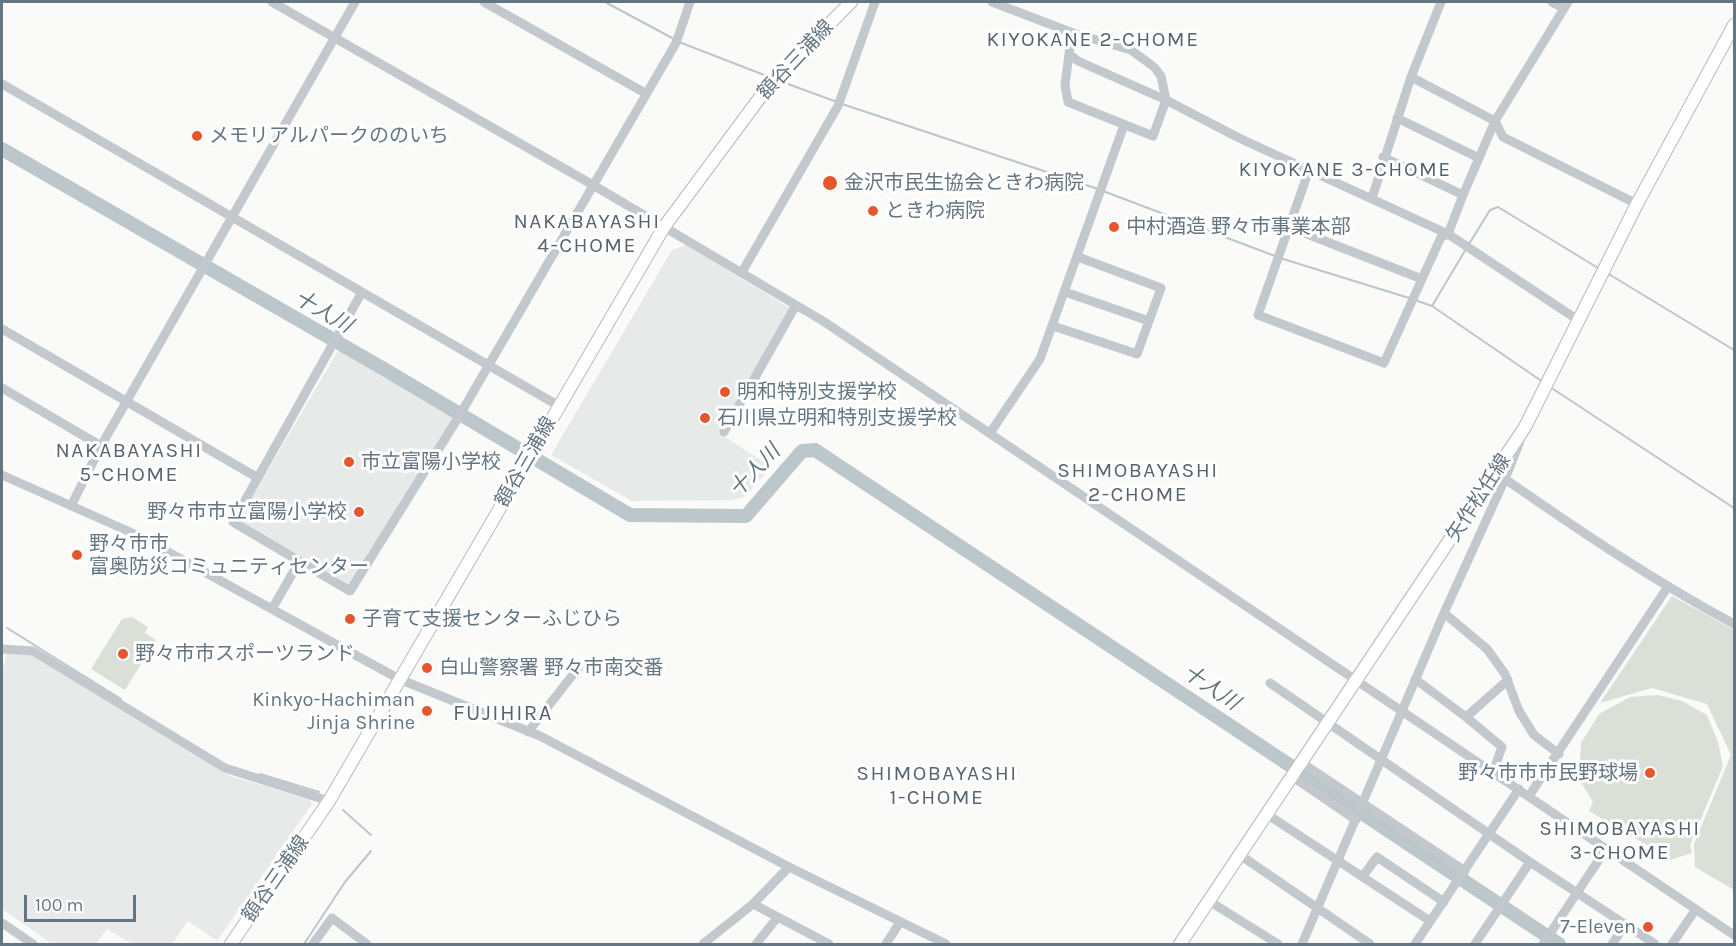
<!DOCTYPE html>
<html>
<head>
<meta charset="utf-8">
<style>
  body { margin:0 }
  #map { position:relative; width:1736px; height:946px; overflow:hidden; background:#fafaf8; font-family:Karla,sans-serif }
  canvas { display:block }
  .frame { position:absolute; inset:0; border:3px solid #657683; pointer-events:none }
  .scale { position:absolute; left:24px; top:895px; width:112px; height:27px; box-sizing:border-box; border:3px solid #657683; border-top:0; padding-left:8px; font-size:18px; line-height:21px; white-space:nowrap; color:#657683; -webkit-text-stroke:4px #fff; paint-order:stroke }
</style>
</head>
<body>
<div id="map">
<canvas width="1736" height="946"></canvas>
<div class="frame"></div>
<div class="scale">100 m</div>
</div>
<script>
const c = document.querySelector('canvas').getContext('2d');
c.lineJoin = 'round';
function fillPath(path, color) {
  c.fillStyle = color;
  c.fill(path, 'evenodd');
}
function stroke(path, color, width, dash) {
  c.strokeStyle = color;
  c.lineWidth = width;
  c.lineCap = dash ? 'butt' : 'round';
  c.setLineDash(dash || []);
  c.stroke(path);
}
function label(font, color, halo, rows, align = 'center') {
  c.font = font + ' Karla,"Noto Sans JP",sans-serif';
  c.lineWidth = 6;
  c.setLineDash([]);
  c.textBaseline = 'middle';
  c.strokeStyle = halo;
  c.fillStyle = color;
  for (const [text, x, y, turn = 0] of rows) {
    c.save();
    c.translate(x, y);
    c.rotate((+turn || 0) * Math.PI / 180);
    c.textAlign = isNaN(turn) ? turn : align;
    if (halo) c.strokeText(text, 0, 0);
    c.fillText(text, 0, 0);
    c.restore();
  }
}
fillPath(new Path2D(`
  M686 245 790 308 719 433 771 467 744 497 733 500 632 501 551 455 672 250Z
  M339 349 454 418 349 587 238 521Z
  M6 654 32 655 230 776 309 799 312 804 217 941 188 921 172 944H132L107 929 96 944H52L2 909V675Z`), '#e8e9e9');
fillPath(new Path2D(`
  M1672 596 1734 630V890L1695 867 1694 844 1731 755 1707 704 1652 688 1600 703Z
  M132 617 148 627 145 633 156 640 125 690 91 669 122 619Z
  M1658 695 1682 701 1707 715 1718 742 1723 766 1690 845 1692 853 1667 861 1662 854 1589 811 1593 802 1579 779 1581 743 1599 714 1630 697Z`), '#dadfd7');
stroke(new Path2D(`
  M605 2 674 39
  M679 42 772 78
  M780 81 837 102
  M842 104 1098 189
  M1103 191 1275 256
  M1469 244 1490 210 1498 207 1598 268
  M1280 258 1409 298
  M1607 273 1734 350
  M1415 300 1432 306 1543 382
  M1432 306 1466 249
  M1553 389 1734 508
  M7 628 121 699
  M260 774 319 792
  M343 810 371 835
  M304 944 345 882 371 851`), '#bbc7cb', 2);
stroke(new Path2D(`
  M2 149 384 369 630 515 746 516 802 451 815 450 1559 944`), '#bbc7cb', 14);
const major = new Path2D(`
  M231 944 329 801 664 227 770 84 851 2
  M1180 944 1525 427 1637 204 1734 25`);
stroke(major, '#b5babe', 14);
stroke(new Path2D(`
  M272 2 593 185 823 321 1734 935
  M484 2 645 93
  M992 2 1073 33 1131 50 1154 67 1161 76 1166 100 1239 138 1448 234 1578 320
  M1552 2 1563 8
  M1069 54 1065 85 1068 102 1153 136 1166 100 1078 61 1069 54 1073 33
  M1411 77 1441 2
  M2 84 559 406
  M1397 118 1479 158
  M1309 170 1258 315 1384 363 1441 237 1448 234 1463 195 1383 157
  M1463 195 1495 121 1568 2
  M1372 198 1411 77 1495 121 1503 137 1637 204
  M1289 227 1422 279
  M742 272 838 106 875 2
  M362 292 233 522 350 591 458 418 676 43 690 2
  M1065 292 1149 321
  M1053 326 1137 354 1161 288 1078 257
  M2 329 258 478
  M2 388 101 446
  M724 432 796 305
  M990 433 1040 359 1124 125
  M1520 441 1505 479C1580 531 1654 581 1734 624
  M2 475 139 536 399 679 540 736 789 867 946 944
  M71 506 101 446 355 2
  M272 609 299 562
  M1444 613 1487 649 1505 674 1519 711 1534 735 1559 754
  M2 649 33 651 225 768 329 801
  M1415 679 1466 717
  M1270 683 1530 862
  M528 732 578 668
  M1302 763 1465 871
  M1493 772 1502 747 1466 717 1508 680
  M1293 777 1356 820
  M1529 796 1667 588
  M1268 815 1430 921
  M1240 855 1370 944
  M1363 876 1377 857 1444 902
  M1209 901 1278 944
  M753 904 789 867
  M2 923 33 944
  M313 944 332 918 367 944
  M703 944 753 904 829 944
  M756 944 777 918
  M886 944 900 922
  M1302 944 1444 613 1505 479
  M1415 944 1519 789
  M1475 944 1530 862 1655 944
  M1543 944 1606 849
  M1612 944 1625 925
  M1672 944 1696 909`), '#c3c8cc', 9);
stroke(major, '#fff', 12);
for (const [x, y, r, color] of [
  [197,136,6,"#e4572e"],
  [830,183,8,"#e4572e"],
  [873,211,6,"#e4572e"],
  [1114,227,6,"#e4572e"],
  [725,392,6,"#e4572e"],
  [705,418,6,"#e4572e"],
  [349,462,6,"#e4572e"],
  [359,512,6,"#e4572e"],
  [77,555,6,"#e4572e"],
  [350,619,6,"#e4572e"],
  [123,654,6,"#e4572e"],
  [427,668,6,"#e4572e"],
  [427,711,6,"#e4572e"],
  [1650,773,6,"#e4572e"],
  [1648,927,6,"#e4572e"]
]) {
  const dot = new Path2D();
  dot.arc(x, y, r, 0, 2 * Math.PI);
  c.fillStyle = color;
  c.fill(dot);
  stroke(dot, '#fff', 2);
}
label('20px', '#657683', '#fff', [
  ["額谷三浦線",796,60,-47],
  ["額谷三浦線",526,462,-60],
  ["矢作松任線",1479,498,-57],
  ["額谷三浦線",276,879,-55]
]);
label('20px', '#657683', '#fff', [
  ["メモリアルパークののいち",209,136],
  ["金沢市民生協会ときわ病院",844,183],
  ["ときわ病院",885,211],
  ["中村酒造 野々市事業本部",1126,227],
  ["明和特別支援学校",737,392],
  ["石川県立明和特別支援学校",717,418],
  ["市立富陽小学校",361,462],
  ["野々市市立富陽小学校",347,512,"right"],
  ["野々市市",89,544],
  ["富奥防災コミュニティセンター",89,567],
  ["子育て支援センターふじひら",362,619],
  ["野々市市スポーツランド",135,654],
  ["白山警察署 野々市南交番",439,668],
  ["Kinkyo-Hachiman",415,700,"right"],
  ["Jinja Shrine",415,723,"right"],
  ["野々市市市民野球場",1638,773,"right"],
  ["7-Eleven",1636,927,"right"]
], 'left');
c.letterSpacing = '1.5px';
label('21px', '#57646e', '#fff', [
  ["KIYOKANE 2-CHOME",1093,40],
  ["KIYOKANE 3-CHOME",1345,170],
  ["NAKABAYASHI",587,222],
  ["4-CHOME",587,246],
  ["NAKABAYASHI",129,451],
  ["5-CHOME",129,475],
  ["SHIMOBAYASHI",1138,471],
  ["2-CHOME",1138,495],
  ["SHIMOBAYASHI",937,774],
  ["1-CHOME",937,798],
  ["SHIMOBAYASHI",1620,829],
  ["3-CHOME",1620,853]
]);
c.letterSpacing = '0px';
label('italic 21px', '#60757c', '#fff', [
  ["十人川",323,312,30],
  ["十人川",755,471,-47],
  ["十人川",1211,688,34]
]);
c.letterSpacing = '1.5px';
label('22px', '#57646e', '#fff', [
  ["FUJIHIRA",503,714]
]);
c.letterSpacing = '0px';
</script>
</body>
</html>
